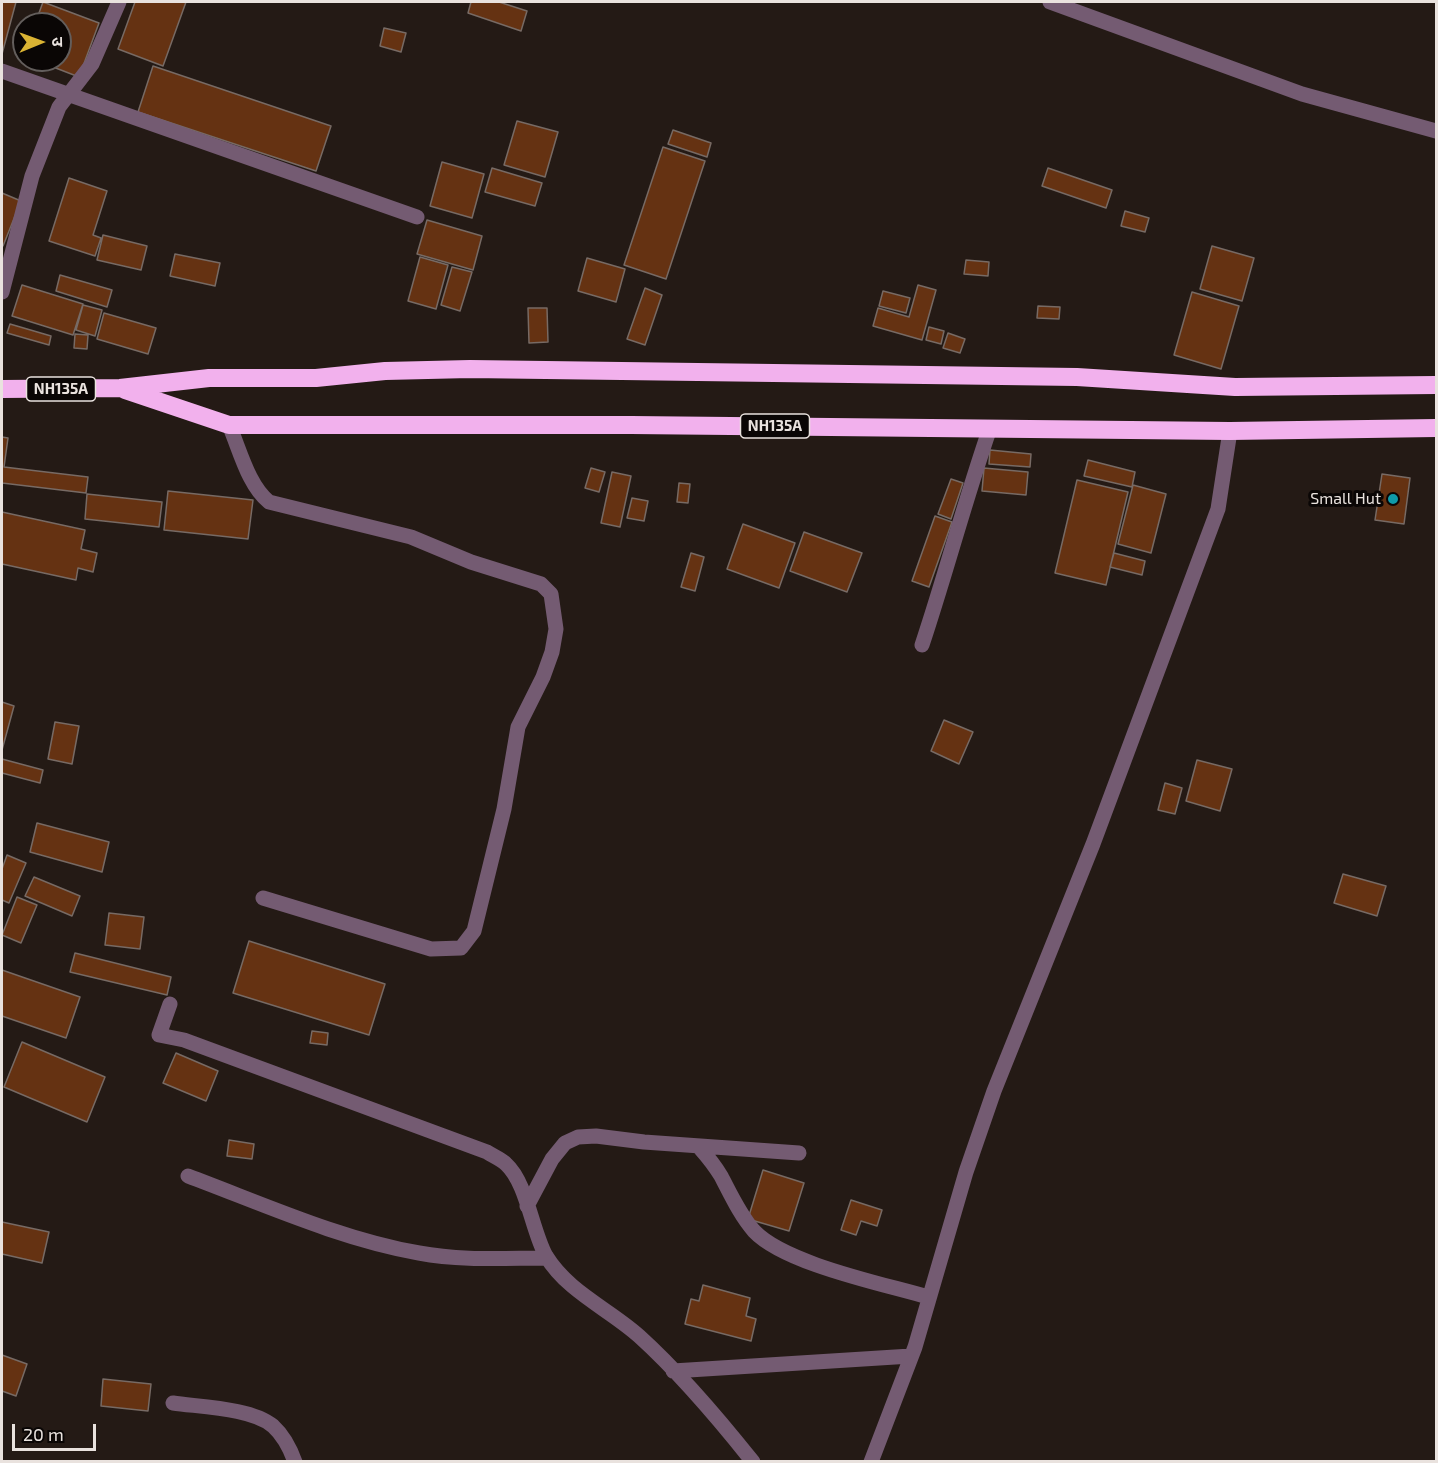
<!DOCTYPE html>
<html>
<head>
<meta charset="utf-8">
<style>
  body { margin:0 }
  #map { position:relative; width:1438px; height:1463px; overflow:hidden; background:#241a15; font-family:"Exo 2","Noto Sans Devanagari",sans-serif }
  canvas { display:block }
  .frame { position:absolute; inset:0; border:3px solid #e9e2de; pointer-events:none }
  .north { position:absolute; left:12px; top:12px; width:60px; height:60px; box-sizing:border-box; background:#0a0605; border:2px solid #635e5c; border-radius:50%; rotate:89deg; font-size:16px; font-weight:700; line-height:24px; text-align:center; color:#e9e2de }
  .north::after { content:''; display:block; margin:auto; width:21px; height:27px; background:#dab333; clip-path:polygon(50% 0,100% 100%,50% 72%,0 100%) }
  .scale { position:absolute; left:12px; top:1424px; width:84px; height:27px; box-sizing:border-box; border:3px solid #e9e2de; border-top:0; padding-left:8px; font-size:18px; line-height:21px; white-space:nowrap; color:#e9e2de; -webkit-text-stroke:4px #0a0605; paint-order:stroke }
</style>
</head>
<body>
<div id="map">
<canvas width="1438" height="1463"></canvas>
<div class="frame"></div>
<div class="north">उ</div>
<div class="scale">20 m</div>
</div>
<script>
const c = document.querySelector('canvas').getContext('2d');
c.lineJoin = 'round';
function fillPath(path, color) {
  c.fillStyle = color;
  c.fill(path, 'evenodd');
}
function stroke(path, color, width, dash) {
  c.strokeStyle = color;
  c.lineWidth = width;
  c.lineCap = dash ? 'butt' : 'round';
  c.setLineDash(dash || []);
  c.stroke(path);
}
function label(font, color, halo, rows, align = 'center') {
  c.font = font + ' "Exo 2",sans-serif';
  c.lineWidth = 6;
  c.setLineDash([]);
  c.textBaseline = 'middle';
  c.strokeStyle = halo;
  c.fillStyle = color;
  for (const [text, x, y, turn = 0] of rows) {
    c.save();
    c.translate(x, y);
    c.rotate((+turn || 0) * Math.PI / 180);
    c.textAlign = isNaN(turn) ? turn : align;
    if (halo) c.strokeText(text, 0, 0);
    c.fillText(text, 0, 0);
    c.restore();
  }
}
const building = new Path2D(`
  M2 2H16L2 54Z
  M43 2 99 23 79 77 35 60H60V24H35Z
  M135 2H186L163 66 118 49Z
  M471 2H499L527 11 521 31 468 13Z
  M384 28 406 33 401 52 380 46Z
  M153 66 331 126 316 171 138 112Z
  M517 121 558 132 545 177 504 165Z
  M673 130 711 143 707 157 668 144Z
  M663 147 705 161 666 279 624 265Z
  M442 162 484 174 472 218 430 206Z
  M492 168 542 183 535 206 485 192Z
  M1048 168 1112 190 1106 208 1042 186Z
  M69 178 107 191 93 235 101 238 95 256 49 241Z
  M2 193 21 201 3 246H2Z
  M1125 211 1149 218 1145 232 1121 226Z
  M427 220 482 236 473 270 417 254Z
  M103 235 147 246 141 270 97 260Z
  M1212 246 1254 258 1242 301 1200 289Z
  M175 254 220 263 215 286 170 276Z
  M420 257 448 265 436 309 408 301Z
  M587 258 625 269 616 302 578 291Z
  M966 260 989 262 988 276 964 274Z
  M452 267 472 272 460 311 441 305Z
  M60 275 112 290 107 307 56 291Z
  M22 285 83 304 73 335 12 316Z
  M918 285 936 290 922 340 873 326 878 308 909 317Z
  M645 288 662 295 645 345 627 339Z
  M883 291 910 298 906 313 879 306Z
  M1192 292 1239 306 1221 369 1174 355Z
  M83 305 102 310 95 336 76 330Z
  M1038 306 1060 307 1059 319 1037 318Z
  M528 308H547L548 342 529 343Z
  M104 313 156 328 148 354 97 339Z
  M10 324 51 336 49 345 7 333Z
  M929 327 944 331 941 344 926 340Z
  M948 333 965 339 960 353 943 348Z
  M75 334 88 335 87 349 74 348Z
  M2 437 8 438 4 467 88 477 86 493 2 483Z
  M990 450 1031 454 1030 467 989 464Z
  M1088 460 1135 472 1132 487 1084 476Z
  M591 468 605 472 599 492 585 488Z
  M984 468 1028 472 1026 495 982 491Z
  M612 472 631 476 620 527 601 523Z
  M1382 474 1410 478 1404 524 1375 520Z
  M951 479 963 483 951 519 938 514Z
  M1077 480 1128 492 1106 585 1055 573Z
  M679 483 690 484 688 503 677 502Z
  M1133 485 1166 494 1151 553 1118 544Z
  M168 491 253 500 248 539 164 530Z
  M87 494 162 502 159 527 85 519Z
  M632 498 648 501 644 521 627 518Z
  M2 512 85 530 81 549 97 553 93 572 78 568 76 580 2 564Z
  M935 516 952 522 929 587 912 581Z
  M743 524 795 543 779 588 727 569Z
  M804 532 862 553 847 592 790 571Z
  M691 553 704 557 695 591 681 587Z
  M1114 553 1145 561 1142 575 1110 567Z
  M2 702 14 706 2 750Z
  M944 720 973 732 959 764 931 751Z
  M55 722 79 726 72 764 48 759Z
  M2 759 43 770 40 783 2 773Z
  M1197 760 1232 769 1220 811 1186 801Z
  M1165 783 1182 788 1175 814 1158 810Z
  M37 823 109 842 102 872 30 852Z
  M7 855 26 863 9 903 2 900V869Z
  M1343 874 1386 886 1377 916 1334 903Z
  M34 877 80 896 72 916 25 896Z
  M17 897 37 905 21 943 2 935Z
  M109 913 144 917 140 949 105 945Z
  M249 941 385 984 369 1035 233 993Z
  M75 953 171 977 167 995 70 972Z
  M2 970 80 997 66 1038 2 1016Z
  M312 1031 328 1033 327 1045 310 1043Z
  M22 1042 105 1077 87 1122 4 1087Z
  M176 1053 218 1071 206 1101 163 1083Z
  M229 1140 254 1144 252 1159 227 1156Z
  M763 1170 804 1183 789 1231 748 1219Z
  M851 1200 882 1210 877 1226 861 1221 856 1235 841 1230Z
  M2 1222 49 1232 42 1263 2 1254Z
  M703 1285 750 1298 746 1316 756 1319 751 1341 685 1324 691 1299 699 1301Z
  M2 1355 27 1364 16 1396 2 1391Z
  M103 1379 151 1384 148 1411 101 1406Z`);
fillPath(building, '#653212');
stroke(building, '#776a64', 1.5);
stroke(new Path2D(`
  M1050 2 1302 94 1436 131
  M2 71 417 217
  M2 292 32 176 59 107 92 64 119 2
  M229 425C240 450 248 485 269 502L411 537 471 562 541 584 551 594 556 629 552 652 543 677 518 727 504 809 474 931 461 948 431 949 263 898
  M922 645C946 573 965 500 990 428
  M170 1004 159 1035 184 1040 487 1152C493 1156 501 1159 506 1164 527 1183 532 1231 546 1256 568 1292 609 1309 639 1336 681 1374 718 1418 753 1462
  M699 1147C707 1156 715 1166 721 1176 731 1195 740 1215 754 1231 785 1264 884 1284 928 1297
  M188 1176C263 1204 340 1239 419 1253 461 1261 505 1258 547 1258
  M527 1206 552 1159 565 1143 578 1137 596 1136 644 1142 799 1153
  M673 1371 911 1356
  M173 1403C200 1407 252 1408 273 1426 284 1436 290 1448 295 1462
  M871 1462 915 1347 966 1172 994 1091 1093 844 1218 509 1230 431`), '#745b72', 15);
stroke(new Path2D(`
  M2 389 120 388 209 378H316L385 371 470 369 1077 377 1235 387 1436 385
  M125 390 229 425H631L1230 431 1436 428`), '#f2b1ed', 18);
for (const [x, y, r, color] of [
  [1393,499,6,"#0f9aa8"]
]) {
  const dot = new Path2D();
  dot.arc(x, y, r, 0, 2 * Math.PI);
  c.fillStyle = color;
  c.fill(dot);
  stroke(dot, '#0a0605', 2);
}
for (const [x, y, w] of [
  [61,389,69],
  [775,426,69]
]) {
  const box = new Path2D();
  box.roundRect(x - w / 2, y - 12, w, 24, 4.5);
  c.fillStyle = '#0a0605';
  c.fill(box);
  stroke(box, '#e9e2de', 1.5);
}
label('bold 15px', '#e9e2de', null, [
  ["NH135A",61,389],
  ["NH135A",775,426]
]);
label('16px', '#e9e2de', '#0a0605', [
  ["Small Hut",1381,499]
], 'right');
</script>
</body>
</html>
